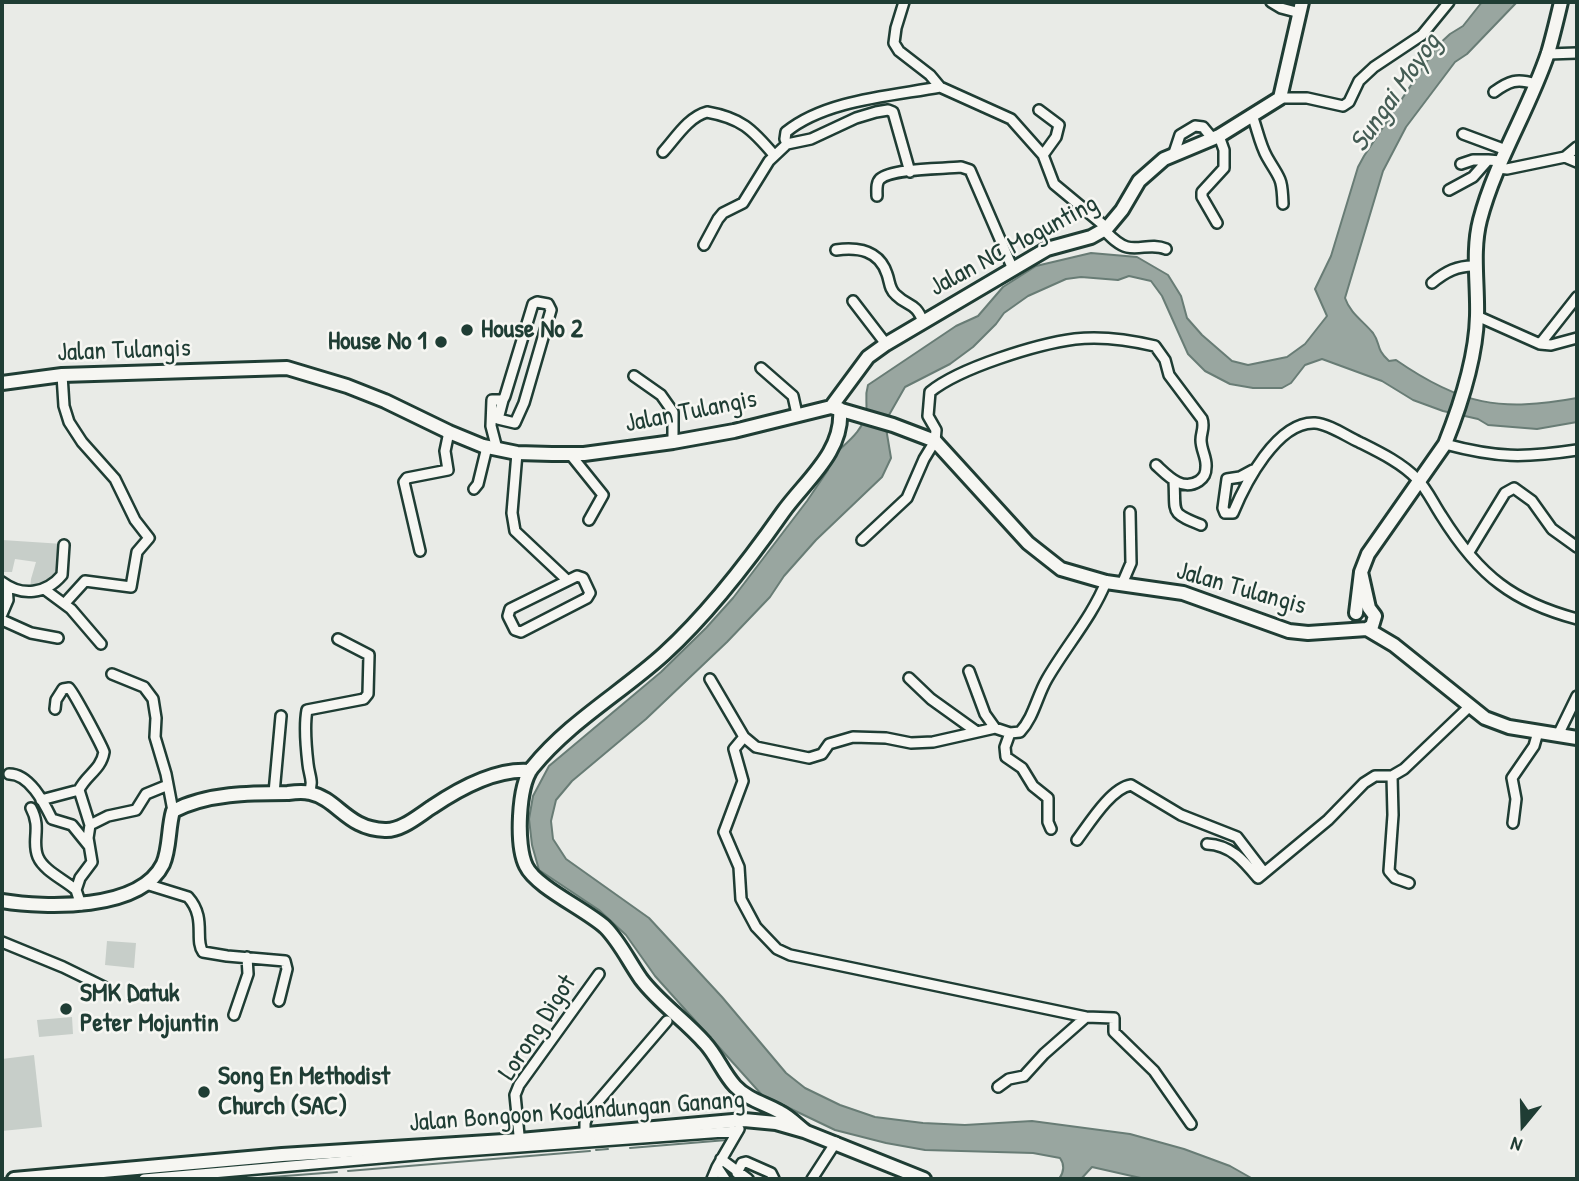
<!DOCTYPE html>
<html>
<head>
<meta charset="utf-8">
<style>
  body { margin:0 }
  #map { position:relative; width:1579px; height:1181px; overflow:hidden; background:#e9ebe7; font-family:"Patrick Hand",sans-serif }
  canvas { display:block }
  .frame { position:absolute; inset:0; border:4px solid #1f3d34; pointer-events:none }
  .north { position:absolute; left:1488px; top:1090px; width:70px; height:70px; -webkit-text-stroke:5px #f6f6f2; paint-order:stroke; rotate:199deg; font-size:19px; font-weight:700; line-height:28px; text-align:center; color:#1f3d34 }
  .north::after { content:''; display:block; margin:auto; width:24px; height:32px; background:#1f3d34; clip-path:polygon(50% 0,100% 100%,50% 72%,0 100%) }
</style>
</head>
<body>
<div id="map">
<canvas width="1579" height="1181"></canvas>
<div class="frame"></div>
<div class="north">N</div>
</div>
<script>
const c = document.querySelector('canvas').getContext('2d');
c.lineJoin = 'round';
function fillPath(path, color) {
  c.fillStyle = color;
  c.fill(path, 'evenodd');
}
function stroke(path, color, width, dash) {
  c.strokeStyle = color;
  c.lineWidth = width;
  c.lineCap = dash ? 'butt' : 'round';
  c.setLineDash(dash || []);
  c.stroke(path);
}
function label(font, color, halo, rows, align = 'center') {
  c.font = font + ' "Patrick Hand",sans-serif';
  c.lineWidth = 5;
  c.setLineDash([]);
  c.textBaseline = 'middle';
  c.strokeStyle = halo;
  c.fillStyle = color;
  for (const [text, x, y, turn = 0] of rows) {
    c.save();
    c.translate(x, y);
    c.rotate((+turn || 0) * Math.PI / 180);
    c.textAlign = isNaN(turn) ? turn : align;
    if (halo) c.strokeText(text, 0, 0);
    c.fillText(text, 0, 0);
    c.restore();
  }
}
fillPath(new Path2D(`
  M2 540 63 544 61 574 52 582 30 590 31 579 36 562 15 559 12 572H2Z
  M107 941 136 943 134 968 105 965Z
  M72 1017 73 1034 39 1037 37 1020Z
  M34 1055 42 1127 2 1131V1059Z`), '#c7cec9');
const water = new Path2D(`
  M1482 2H1517L1467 54 1455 62 1406 127 1383 171 1345 298C1350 313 1363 321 1373 333 1381 344 1375 348 1389 361L1396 360C1461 405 1500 412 1577 398V422L1537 429 1488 425 1478 419 1443 411 1413 400 1382 381 1322 359 1305 365 1291 383 1282 388H1253L1230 384 1205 371 1188 354 1162 296 1151 281 1129 276 1118 280 1081 277 1066 279 1028 296 1004 313 996 324 973 347 950 364 905 387 885 422 891 458 882 477 816 540 784 576 770 597 727 642 646 719 572 781 556 800 551 821 553 839 566 859 649 918 722 997 786 1073 805 1088 840 1105 875 1117 923 1123 965 1125 1032 1121 1130 1134 1184 1149 1230 1166 1253 1179H1145L1092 1167 1081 1179H1059C1064 1172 1065 1165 1060 1158L1033 1153 925 1150 886 1143 835 1130 762 1095 655 976 626 935 599 910 539 870 532 845 529 819 533 796 549 766 661 672 706 628 733 598 807 501 828 470 829 460C842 445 863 434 866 412 868 402 864 398 868 385L956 326 978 316 1003 287 1036 266 1091 253 1137 257 1168 275 1181 296 1187 318 1202 335 1232 361 1248 365 1287 357 1305 344 1327 316 1315 289 1331 256 1358 167 1364 156 1437 46 1450 34 1463 26Z`);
fillPath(water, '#99a6a0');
stroke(water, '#687c75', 2);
stroke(new Path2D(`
  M630 1148 727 1140
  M596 1150 608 1149
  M348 1171 590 1151
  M246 1179 337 1172`), '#687c75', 2);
const street = new Path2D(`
  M904 2 896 28 894 43 899 51 930 75 940 87 1011 119 1043 155 1054 184 1107 228
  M1271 2 1281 8 1300 13
  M1548 54 1577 53
  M1494 92C1509 81 1517 78 1535 84
  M1280 98H1307L1343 106 1349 102 1359 81 1374 67 1422 35 1449 2
  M1039 110 1059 125 1056 137 1043 155
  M1252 115C1257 128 1260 145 1267 157 1280 180 1282 176 1283 204
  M1463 134 1506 150
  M787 144 785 139 786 132C825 100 891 96 940 87
  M663 152C675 139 688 117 707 112 741 118 752 129 774 155
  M1174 153 1180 135 1195 126 1203 127 1213 139
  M1565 157 1577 147
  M1461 164 1473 160H1488
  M1498 168 1507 169 1565 157 1577 162
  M1449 190 1473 177 1488 160 1501 161
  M877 196C877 190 876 183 880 179 892 168 943 169 961 167L970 170 1012 267
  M1217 223 1202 197V192L1224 168V150L1219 136
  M1104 230C1110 236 1118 245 1127 247 1140 250 1152 243 1166 249
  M704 245 718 219 723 213 743 203 769 161 787 144 811 139 856 118 876 112 888 110 893 112 910 172
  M836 250C858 247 879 250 887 274 890 282 889 289 896 295 908 307 916 302 923 322
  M1432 283C1445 272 1458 265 1476 266
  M853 301 886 344
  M1477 316 1540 344 1551 345 1577 338
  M1540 344 1577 297
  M761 368 793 396 797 414
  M62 375 64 406 69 422 82 442 115 479 135 520 149 538 137 552 131 587 85 581 65 603
  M634 376 661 395 673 412V442
  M1445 444C1497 458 1524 458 1577 450
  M497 449 491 426 492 400H503L505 396 533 304 537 302 548 304 551 310 524 403 515 423 498 419 503 400
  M517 453 512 513 515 531 567 580
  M570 454 603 495 589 520
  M1253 470 1240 477 1227 479 1223 508 1225 513H1233C1245 484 1277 421 1315 423 1329 424 1346 436 1359 442 1379 452 1402 463 1417 479 1427 489 1433 503 1441 515 1456 539 1477 567 1500 584 1521 600 1551 612 1577 619
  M1174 481C1176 514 1169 512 1201 525
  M474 489 478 484 487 447
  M862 540 907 498 924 459 935 441 936 430 928 416 930 392C959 368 1037 344 1075 339 1101 336 1130 340 1155 346L1165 360 1169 375 1202 419C1205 427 1201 432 1201 440 1201 450 1207 458 1206 467 1206 474 1204 477 1199 481 1182 492 1168 476 1156 465
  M420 551 404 482 407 478 448 470 445 451 449 432
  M1469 552 1505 493 1514 488 1532 501 1552 529 1577 547
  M577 576 583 578 590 593 587 598 521 632 515 630 508 616 510 609Z
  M2 582C22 597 46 594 62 575L64 545
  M1122 584 1131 563 1130 512
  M44 589 71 609 101 644
  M2 614 8 600 7 586
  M2 620 31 633 58 638
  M969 671 985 714 995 728
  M112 674 144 687 153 699 156 718 155 737 166 774 173 811
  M909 678 931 699 977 732
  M710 679 744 737 756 747 809 758 822 754 829 744 853 737 886 738 911 743 933 742 995 728 1010 733 1020 732C1034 717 1037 696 1047 679 1066 646 1092 617 1106 582
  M1010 733 1005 747 1006 757 1022 768 1033 786 1048 798V822L1051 829
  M1558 735 1577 696
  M744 737 734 749 743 781 724 832 739 867 741 899 756 927 777 949 790 955 1086 1017 1114 1018V1032L1154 1071 1191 1124
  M9 774C30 774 44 803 52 819L72 825 89 846
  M1392 776 1393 815 1389 871 1395 878 1409 883
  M79 790 90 825
  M309 792C314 782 309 775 308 764 306 747 304 726 307 710L364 699 368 694 369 655 338 639
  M274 793 281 716
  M41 800 79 790C86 775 101 770 104 752 101 744 73 691 69 688L63 689 56 700 55 709
  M31 808C42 828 31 841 38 857 44 871 65 880 76 890
  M1513 823 1516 799 1512 778 1534 746 1538 732
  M1077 840C1089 824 1111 788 1131 785L1181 815 1237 837 1263 871
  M1207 844C1231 845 1244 861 1258 878L1328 820 1364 783 1375 776H1392L1404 769 1470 706
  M146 884 188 897C207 918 194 940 203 952L227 956 285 961 287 969 279 1001
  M81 905 76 890 80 878 92 862 88 838 90 825 108 816 136 810 146 794 168 785
  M2 942 63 967 106 988
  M234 1015 248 974 247 957
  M998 1087 1009 1079 1024 1076 1044 1054 1086 1017
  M585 1137V1123L589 1112 667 1021
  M520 1145 515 1095 519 1085 599 974
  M721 1159 748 1179
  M717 1167 725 1179
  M737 1173 742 1163 746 1162 771 1173 774 1179
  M144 1179 438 1153 738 1131
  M712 1179 717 1167 739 1129
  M812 1179 836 1142`);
const secondary = new Path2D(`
  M2 383 62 375 287 368 347 386 385 401 449 432 483 446 517 453 552 454H584L673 442 734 431 831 407 893 425 935 441 1028 543 1061 569 1106 582 1183 593 1289 631 1308 633 1367 629 1372 626 1375 616 1369 608 1361 572
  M831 407 868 357 886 344 1047 249 1091 237 1107 228 1122 210 1139 181 1164 159 1219 136 1280 98 1302 2
  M1356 613 1361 572 1368 554 1445 444C1461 404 1476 359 1477 316 1478 284 1472 251 1480 220 1495 162 1529 110 1548 53 1553 36 1557 19 1561 2
  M1367 629 1394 645 1485 718 1509 727 1577 738
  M2 901C45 908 140 911 163 864 170 848 168 828 173 811 207 793 251 793 288 793 295 792 303 791 310 793 338 799 347 829 385 830 401 831 418 816 432 807 460 788 496 768 530 771
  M805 1131C797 1125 790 1117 780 1112 764 1103 748 1100 735 1086 723 1073 717 1056 705 1043 685 1020 659 1003 641 979 629 962 620 942 605 927 585 909 536 887 526 866 516 846 518 786 532 768 569 722 621 693 664 654 709 613 748 562 783 512 805 481 844 452 840 409
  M14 1179 282 1155 520 1140 744 1120 776 1123 804 1131 924 1179`);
stroke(street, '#1f3d34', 14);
stroke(secondary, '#1f3d34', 18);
stroke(street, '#f6f6f2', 9);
stroke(secondary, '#f6f6f2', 12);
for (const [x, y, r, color] of [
  [467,330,7,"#1f3d34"],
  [441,342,7,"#1f3d34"],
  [66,1009,7,"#1f3d34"],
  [204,1092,7,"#1f3d34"]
]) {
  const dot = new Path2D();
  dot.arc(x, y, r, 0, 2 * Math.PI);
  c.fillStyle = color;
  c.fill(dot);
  stroke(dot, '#f6f6f2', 2.5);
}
label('26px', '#1f3d34', '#f6f6f2', [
  ["Jalan NC Mogunting",1014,246,-28],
  ["Jalan Tulangis",124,351,-2],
  ["Jalan Tulangis",691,412,-11],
  ["Jalan Tulangis",1241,589,16],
  ["Lorong Digot",538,1028,-57],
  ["Jalan Bongoon Kodundungan Ganang",577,1112,-4]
]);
label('bold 26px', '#1f3d34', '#f6f6f2', [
  ["House No 2",481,330],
  ["House No 1",427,342,"right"],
  ["SMK Datuk",80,994],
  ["Peter Mojuntin",80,1024],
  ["Song En Methodist",218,1077],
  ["Church (SAC)",218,1107]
], 'left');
label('italic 28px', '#445c54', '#f6f6f2', [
  ["Sungai Moyog",1396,93,-55]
]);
</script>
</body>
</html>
